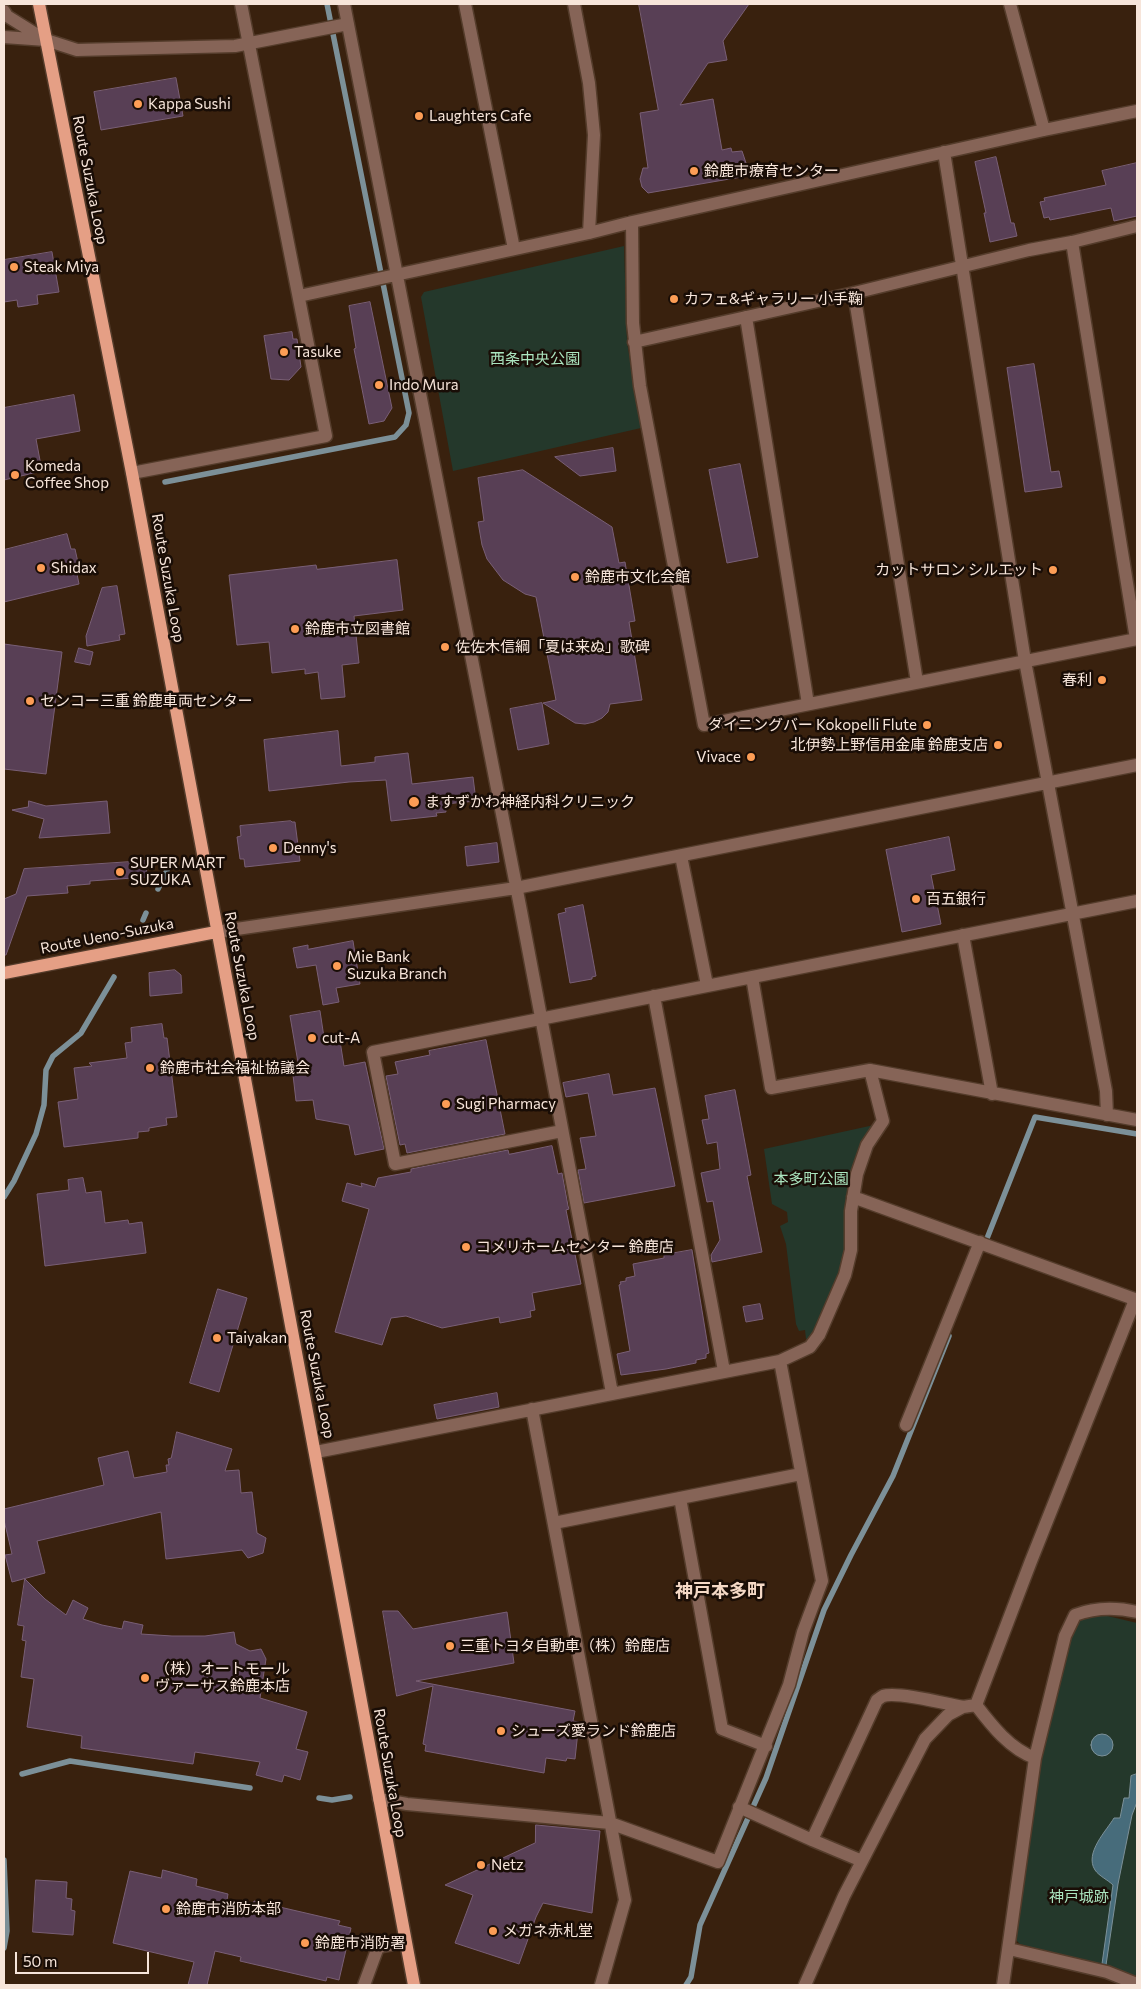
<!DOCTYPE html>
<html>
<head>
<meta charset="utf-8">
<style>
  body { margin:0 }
  #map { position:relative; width:1141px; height:1989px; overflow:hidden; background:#39210e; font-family:Commissioner,sans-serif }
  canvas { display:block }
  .frame { position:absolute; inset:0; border:5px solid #f7e5da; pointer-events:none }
  .scale { position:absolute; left:15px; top:1952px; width:134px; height:22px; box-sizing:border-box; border:2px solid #f7e5da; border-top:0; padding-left:6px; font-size:15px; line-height:18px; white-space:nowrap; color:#f7e5da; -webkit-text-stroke:4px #190d06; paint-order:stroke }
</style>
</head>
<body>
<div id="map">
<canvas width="1141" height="1989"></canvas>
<div class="frame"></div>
<div class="scale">50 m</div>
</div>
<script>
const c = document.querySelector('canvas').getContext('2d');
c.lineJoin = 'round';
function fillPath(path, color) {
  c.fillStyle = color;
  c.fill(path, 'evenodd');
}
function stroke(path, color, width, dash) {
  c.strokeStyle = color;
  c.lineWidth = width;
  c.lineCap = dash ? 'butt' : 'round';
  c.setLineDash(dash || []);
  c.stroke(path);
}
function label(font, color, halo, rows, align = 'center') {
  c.font = font + ' Commissioner,"Noto Sans JP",sans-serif';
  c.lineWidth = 5;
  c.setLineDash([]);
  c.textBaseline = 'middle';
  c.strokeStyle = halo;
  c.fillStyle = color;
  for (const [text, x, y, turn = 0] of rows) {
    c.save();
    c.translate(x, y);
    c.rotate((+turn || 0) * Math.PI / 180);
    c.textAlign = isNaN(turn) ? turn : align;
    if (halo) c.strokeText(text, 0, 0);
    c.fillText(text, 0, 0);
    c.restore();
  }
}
fillPath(new Path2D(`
  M624 246 627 342 641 428 453 471 421 297 424 292Z
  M874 1125 841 1273 810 1338 806 1339 805 1330 799 1331 796 1324 786 1244 780 1226 788 1222 787 1212 772 1204 764 1149Z
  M1095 1613 1137 1623V1976L1020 1944 1014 1938 1041 1762 1070 1638 1078 1622Z`), '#24382b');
const water = new Path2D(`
  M1091 1745a11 11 0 1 1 22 0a11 11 0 1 1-22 0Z
  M1137 1774V1802L1132 1815 1118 1884 1106 1965 1102 1964 1113 1885C1108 1880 1099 1876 1095 1870 1084 1853 1107 1830 1114 1818H1120L1124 1798H1129L1131 1776Z`);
fillPath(water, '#476c7b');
stroke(water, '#7c9098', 1);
stroke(new Path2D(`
  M165 482 395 437 406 425 409 413 327 4
  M158 889 170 864
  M143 920 146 913
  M4 1197 14 1181 36 1134 44 1105 46 1070 53 1056 81 1033 114 977
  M984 1246 1035 1117 1137 1134
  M22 1774 70 1761 250 1788
  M319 1798 332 1800 350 1797
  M4 1860 7 1931 4 1948
  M686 1985 691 1977 700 1925 766 1778 824 1610 851 1555 893 1476 949 1336`), '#7c9098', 5.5);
const building = new Path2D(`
  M639 4H749L723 41 727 60 708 63 680 105 713 99 722 150 731 148 732 152 742 151 746 163 747 176 648 193 642 187 640 179 643 168H648L640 113 658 110Z
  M176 78 183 116 101 130 94 92Z
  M996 157 1011 223H1014L1017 236 990 242 984 213H986L975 162Z
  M1137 163V216L1114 221 1111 208 1050 220 1049 217 1044 218 1040 202 1045 201 1044 198 1106 185 1102 171Z
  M52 252 59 292 37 295 38 304 18 307 17 300 4 302V260Z
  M370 302 392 408 384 421 369 424 354 349 356 348 349 306Z
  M292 332 293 339H297L301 367 289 380 271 379 264 336Z
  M1034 364 1051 472 1059 471 1062 487 1025 492 1007 368Z
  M74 395 80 431 36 439 42 471 4 480V408Z
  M613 448 616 471 580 476 555 457Z
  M740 464 758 557 727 563 709 470Z
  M523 470 612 527 619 563 625 562 635 621 629 622 642 700 610 704 608 712 602 718 594 722 585 724 575 723 543 703 556 700 536 597 525 594 503 580 487 559 482 545 478 522 484 521 478 478Z
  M67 534 71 549H75L79 567 76 569 79 584 4 602V550Z
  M397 560 403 610 354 616 359 663 342 665 345 697 321 699 318 672 305 674V669L272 673 269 642 237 645 229 575 316 565 317 569Z
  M117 586 125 634 119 635 120 640 87 646 86 636 102 588Z
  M4 644 62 652 46 774 4 769Z
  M79 648 93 652 90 665 75 662Z
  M542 703 549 744 518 750 510 709Z
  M338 731 341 766 375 762V757L408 753 412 784 473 777 476 801 445 804 446 812 436 813 437 816 391 821 386 780 349 782 269 791 264 740Z
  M29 801 46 806 107 801 110 833 39 838 44 819 12 810 28 807Z
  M291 821 292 822H295L300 861 245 867 244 859H240L237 837 241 836 240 826Z
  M949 837 955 870 931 875 941 924 902 932 886 850Z
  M497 843 499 862 467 866 465 847Z
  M146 861 147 877 90 881V884L67 886 68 893 27 896 6 955H4V899L16 894 24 869Z
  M583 905 596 976 592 977V979L570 983 558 914 566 912 565 909Z
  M353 941 360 984 336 988 339 1002 323 1005 316 965 297 968 293 948 308 945V949Z
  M175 970 181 975 182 993 150 996 149 973Z
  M320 1011 325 1044 340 1041 344 1066 365 1062 384 1149 355 1155 349 1125 316 1119 313 1100 296 1101 293 1075 300 1074 290 1016Z
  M162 1024 164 1038H167L177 1117 166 1118 167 1125 149 1128V1131L138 1132V1138L64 1147 58 1102 78 1099 74 1068 92 1066 89 1063 127 1058 125 1043 132 1042 131 1028Z
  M486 1040 505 1134 407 1153 405 1144 400 1145 386 1076 398 1074 395 1062 430 1055 429 1051Z
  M609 1074 613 1095 655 1088 675 1186 584 1203 578 1170 586 1169 580 1138 596 1136 588 1093 566 1097 563 1083Z
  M735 1090 751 1175 747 1176 762 1252 712 1262 711 1255 720 1240 713 1201 707 1202 701 1173 720 1169 717 1142 707 1144 702 1120 709 1119 705 1096Z
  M552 1146 558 1174 562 1173 568 1206 569 1209 566 1210 581 1284 532 1293 535 1310 530 1311 531 1317 500 1323 499 1317 442 1328 406 1316 391 1318 382 1345 335 1332 369 1209 342 1201 347 1183 362 1187 361 1183 375 1187 378 1178 411 1172V1169L508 1150 509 1154Z
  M83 1178 86 1193 101 1191 105 1223 128 1220 129 1224 142 1222 146 1253 45 1266 37 1194 69 1190 68 1180Z
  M692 1250 709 1353 706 1354V1358L696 1360V1363L666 1369 621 1375 617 1354 630 1351 619 1285 621 1284 620 1282 626 1281V1278L635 1276 633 1264 664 1258V1255Z
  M218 1289 247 1298 219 1392 190 1383Z
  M760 1304 763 1319 746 1322 743 1307Z
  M497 1393 499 1407 437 1419 434 1405Z
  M177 1432 232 1449 225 1471 239 1470 241 1493 252 1492 257 1533 266 1538 263 1553 248 1558 242 1550 166 1559 161 1512 37 1541 45 1573 12 1582 5 1555 12 1554 4 1520V1509L104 1485 98 1458 128 1451 134 1478 167 1472 166 1465H169L168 1459 171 1458Z
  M25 1579 45 1599 66 1615 73 1600 88 1608 83 1619 102 1625 122 1629 124 1621 143 1625 141 1634 172 1636H205L234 1632 236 1644 250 1651 261 1649 266 1659 260 1698 307 1712 296 1749 308 1752 300 1780 284 1775 282 1782 256 1775 260 1762 195 1752 193 1764 81 1748 82 1736 27 1727 34 1679 21 1677 26 1641 22 1640 24 1626 18 1625Z
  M383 1611H398L413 1629 507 1612 514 1663 416 1681 575 1711 573 1721 579 1722 575 1759 567 1758 566 1761 546 1758 544 1773 425 1751 426 1745 423 1744 433 1686 397 1696Z
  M536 1825 600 1831 592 1913 543 1903 536 1917 519 1964 455 1943 473 1895 445 1885 535 1843Z
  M163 1870 197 1879 196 1886 228 1894 227 1900 253 1906 254 1901 340 1921 338 1925 351 1928 339 1980 327 1977 326 1981 240 1961 241 1957 215 1951 207 1985H188L194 1962 113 1943 130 1871 161 1878Z
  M36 1880 67 1882 66 1898 72 1899 71 1910 75 1911 73 1935 33 1932Z`);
fillPath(building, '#583f55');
stroke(building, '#795f76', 1);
const minor = new Path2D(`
  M344 4 520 906 612 1393
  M465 4 514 249
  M574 4 589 83 594 135 589 233
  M1010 4 1044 130
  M4 11 7 16 44 39
  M4 37 46 40 77 50 235 46 348 24
  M944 152 1025 661 1106 1091 1107 1115
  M632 222 633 323 640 386 704 725 1137 639
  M1072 242 1136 639
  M854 293 917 682
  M299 296 589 233 632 222 1044 130 1137 111
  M746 317 808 704
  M634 342 854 293 1029 250 1072 242 1137 226
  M132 473 326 436 241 4
  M681 856 707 985
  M216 932 516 888 1137 765
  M963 935 992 1094
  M752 977 771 1088 870 1070
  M654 996 724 1371
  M562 1131 395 1164 373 1052 1137 901
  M853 1197 1137 1300
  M532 1409 625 1900 601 1985
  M906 1425 980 1242
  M316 1452 780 1361 810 1347 819 1335 845 1275 851 1250V1211L857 1174 867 1145 883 1121 870 1070 1137 1120
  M680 1498 722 1729 766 1746
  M554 1523 801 1474
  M976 1705 1031 1561 1135 1300
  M976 1705C992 1726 1010 1749 1035 1758
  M379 1799 407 1804 610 1823 718 1862 789 1685 803 1632 822 1581 780 1361
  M739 1807 812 1840 862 1861
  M812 1840 877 1700C879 1699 881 1697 883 1696 897 1691 947 1704 963 1707
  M1009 1949 1107 1972 1137 1984
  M364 1985 378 1947 405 1942
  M805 1985 844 1896 925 1739 948 1715 963 1707 976 1705
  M1003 1985 1035 1758 1065 1636 1075 1615C1096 1607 1115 1607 1137 1612`);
const major = new Path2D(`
  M39 4 132 473 414 1985
  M4 973 216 932`);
stroke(minor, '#543c2b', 15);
stroke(major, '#543c2b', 15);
stroke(minor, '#866457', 12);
stroke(major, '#e59f85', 12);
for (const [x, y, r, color] of [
  [138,104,5,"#fd9d55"],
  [419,116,5,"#fd9d55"],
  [694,171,5,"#fd9d55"],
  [14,267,5,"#fd9d55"],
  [674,299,5,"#fd9d55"],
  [284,352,5,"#fd9d55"],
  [379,385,5,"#fd9d55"],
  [15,475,5,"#fd9d55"],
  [41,568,5,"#fd9d55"],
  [1053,570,5,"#fd9d55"],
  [575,577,5,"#fd9d55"],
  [295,629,5,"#fd9d55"],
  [445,647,5,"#fd9d55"],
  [1102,680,5,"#fd9d55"],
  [30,701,5,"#fd9d55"],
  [927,725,5,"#fd9d55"],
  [998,745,5,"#fd9d55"],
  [751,757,5,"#fd9d55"],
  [414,802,6,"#fd9d55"],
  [273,848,5,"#fd9d55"],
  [120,872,5,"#fd9d55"],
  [916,899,5,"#fd9d55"],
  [337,966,5,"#fd9d55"],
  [312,1038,5,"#fd9d55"],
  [150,1068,5,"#fd9d55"],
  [446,1104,5,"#fd9d55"],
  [466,1247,5,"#fd9d55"],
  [217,1338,5,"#fd9d55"],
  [450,1646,5,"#fd9d55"],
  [145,1678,5,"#fd9d55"],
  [501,1731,5,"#fd9d55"],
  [481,1865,5,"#fd9d55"],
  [166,1909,5,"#fd9d55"],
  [493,1931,5,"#fd9d55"],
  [305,1943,5,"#fd9d55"]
]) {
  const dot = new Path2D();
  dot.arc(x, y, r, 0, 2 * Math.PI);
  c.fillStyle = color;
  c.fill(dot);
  stroke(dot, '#190d06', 2);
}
label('15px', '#f7e5da', '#190d06', [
  ["Kappa Sushi",148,104],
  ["Laughters Cafe",429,116],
  ["鈴鹿市療育センター",704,171],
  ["Steak Miya",24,267],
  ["カフェ&ギャラリー 小手鞠",684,299],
  ["Tasuke",294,352],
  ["Indo Mura",389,385],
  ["Komeda",25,466],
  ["Coffee Shop",25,483],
  ["Shidax",51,568],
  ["カットサロン シルエット",1043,570,"right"],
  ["鈴鹿市文化会館",585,577],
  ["鈴鹿市立図書館",305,629],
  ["佐佐木信綱「夏は来ぬ」歌碑",455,647],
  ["春利",1092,680,"right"],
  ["センコー三重 鈴鹿車両センター",40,701],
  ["ダイニングバー Kokopelli Flute",917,725,"right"],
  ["北伊勢上野信用金庫 鈴鹿支店",988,745,"right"],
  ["Vivace",741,757,"right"],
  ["ますずかわ神経内科クリニック",425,802],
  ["Denny's",283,848],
  ["SUPER MART",130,863],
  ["SUZUKA",130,880],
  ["百五銀行",926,899],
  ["Mie Bank",347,957],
  ["Suzuka Branch",347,974],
  ["cut-A",322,1038],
  ["鈴鹿市社会福祉協議会",160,1068],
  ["Sugi Pharmacy",456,1104],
  ["コメリホームセンター 鈴鹿店",476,1247],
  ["Taiyakan",227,1338],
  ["三重トヨタ自動車（株）鈴鹿店",460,1646],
  ["（株）オートモール",155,1669],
  ["ヴァーサス鈴鹿本店",155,1686],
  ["シューズ愛ランド鈴鹿店",511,1731],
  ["Netz",491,1865],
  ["鈴鹿市消防本部",176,1909],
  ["メガネ赤札堂",503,1931],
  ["鈴鹿市消防署",315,1943]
], 'left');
label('15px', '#f7e5da', '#190d06', [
  ["Route Suzuka Loop",90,180,79],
  ["Route Suzuka Loop",168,578,80],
  ["Route Ueno-Suzuka",107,936,-11],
  ["Route Suzuka Loop",242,976,79],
  ["Route Suzuka Loop",317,1374,79],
  ["Route Suzuka Loop",390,1773,80]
]);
label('15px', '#abe5bf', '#190d06', [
  ["西条中央公園",535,359],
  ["本多町公園",811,1179],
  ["神戸城跡",1079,1897]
]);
label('bold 18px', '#f5d9c6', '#190d06', [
  ["神戸本多町",720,1591]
]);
</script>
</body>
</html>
